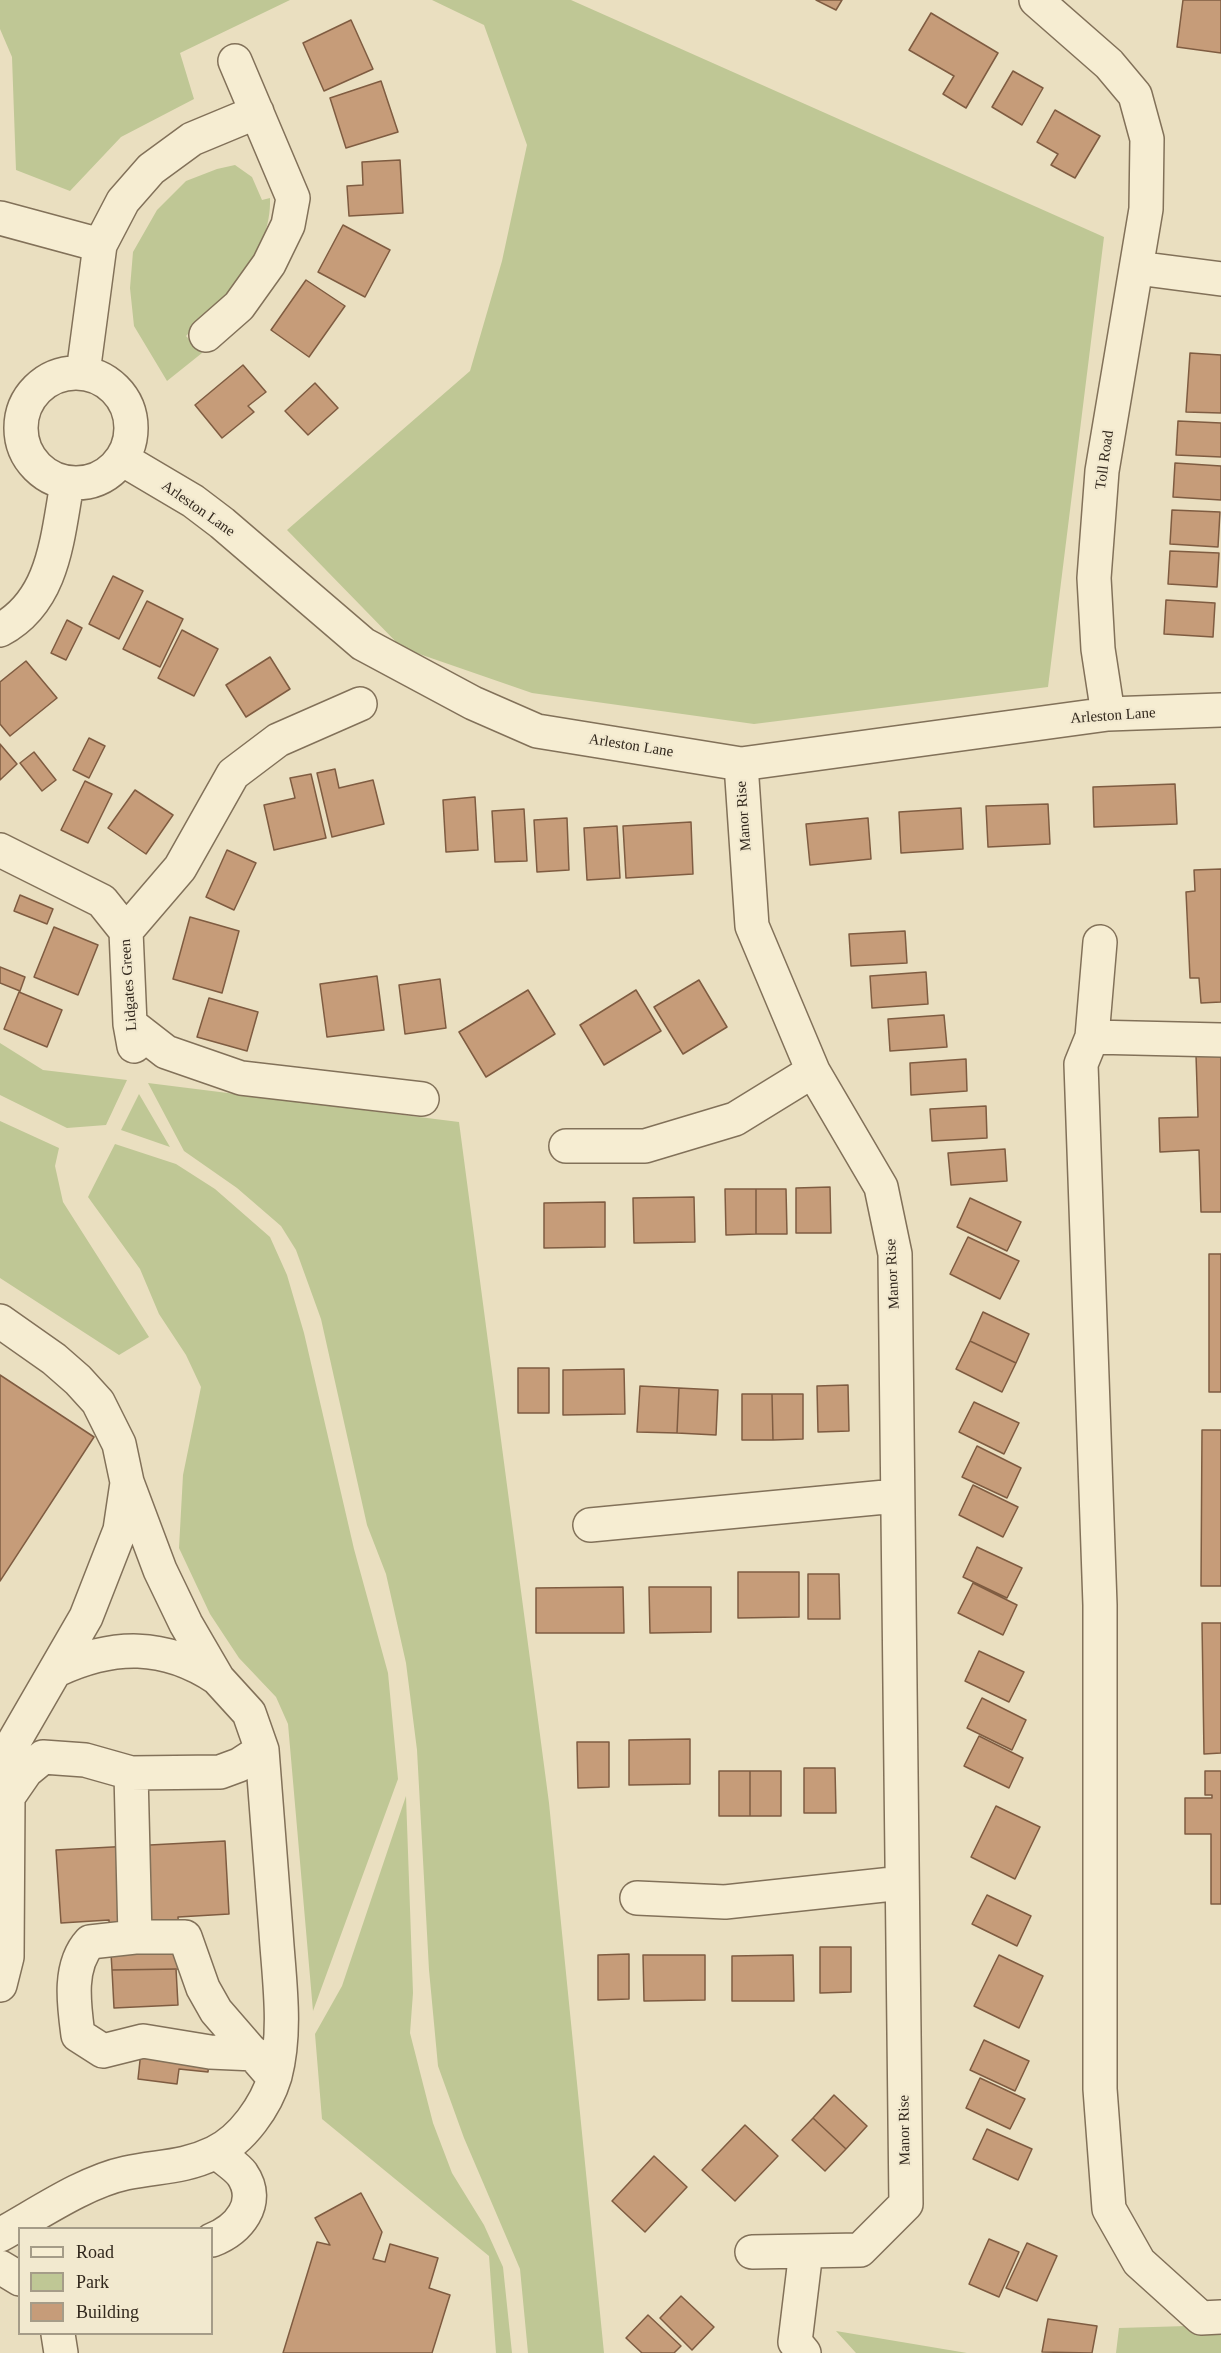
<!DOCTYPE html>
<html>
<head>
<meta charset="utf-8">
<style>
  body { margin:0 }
  #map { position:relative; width:1221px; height:2353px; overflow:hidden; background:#eadfc0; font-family:"Times New Roman",serif }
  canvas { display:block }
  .legend { position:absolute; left:18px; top:2227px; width:195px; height:108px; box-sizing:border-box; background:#f2e9cf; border:2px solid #a59c88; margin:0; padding:8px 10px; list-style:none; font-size:18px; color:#32281d }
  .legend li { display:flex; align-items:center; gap:12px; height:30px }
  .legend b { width:30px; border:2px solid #a59c88 }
</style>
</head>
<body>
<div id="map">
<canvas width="1221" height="2353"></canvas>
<ul class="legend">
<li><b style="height:8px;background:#f6edd2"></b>Road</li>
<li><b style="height:16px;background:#bfc795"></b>Park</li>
<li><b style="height:16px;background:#c69c79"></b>Building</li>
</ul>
</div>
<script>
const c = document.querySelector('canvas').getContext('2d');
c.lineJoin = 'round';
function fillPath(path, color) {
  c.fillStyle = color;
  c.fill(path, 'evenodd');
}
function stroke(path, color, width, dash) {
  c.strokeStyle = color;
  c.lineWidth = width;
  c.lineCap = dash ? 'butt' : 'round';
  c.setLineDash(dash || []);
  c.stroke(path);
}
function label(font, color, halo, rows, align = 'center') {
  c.font = font + ' "Times New Roman",serif';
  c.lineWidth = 4.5;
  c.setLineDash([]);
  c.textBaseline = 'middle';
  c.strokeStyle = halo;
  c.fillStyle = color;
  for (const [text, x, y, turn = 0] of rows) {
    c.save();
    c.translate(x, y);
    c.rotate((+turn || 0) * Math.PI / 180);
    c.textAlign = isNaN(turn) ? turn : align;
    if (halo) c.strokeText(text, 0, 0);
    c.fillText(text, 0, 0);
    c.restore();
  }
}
fillPath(new Path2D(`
  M0 0H290L180 53 194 99 121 137 70 191 16 170 12 57 0 29Z
  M432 0H571L1104 237 1048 687 754 724 532 693 402 648 287 530 470 371 502 261 527 145 484 25Z
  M235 165 252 177 262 200 270 198C272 255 224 299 186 336L202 353 167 381 134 326 130 288 133 252 157 210 186 181 217 169Z
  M0 1043 43 1070 127 1080 106 1125 67 1128 0 1095Z
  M148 1083 459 1122 549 1803 604 2353H528L520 2269 464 2138 438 2066 429 1970 417 1750 406 1663 386 1574 367 1525 321 1319 296 1250 281 1226 237 1188 184 1151Z
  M139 1094 170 1147 121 1130Z
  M0 1121 59 1148 55 1166 63 1202 149 1337 119 1355 0 1278Z
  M115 1144 176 1164 215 1189 270 1237 287 1275 304 1333 354 1549 388 1673 398 1779 313 2011 288 1724 276 1697 239 1658 210 1614 179 1548 183 1475 201 1387 186 1355 159 1314 140 1269 88 1197Z
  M406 1796 413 1993 410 2033 433 2123 452 2173 484 2225 503 2267 512 2353H496L489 2256 322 2119 315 2034 342 1986Z
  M1221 2325V2353H1116L1119 2328Z
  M836 2331 967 2353H856Z`), '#bfc795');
const building = new Path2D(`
  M816 0H842L836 10Z
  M1183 0H1221V53L1177 47Z
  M931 13 998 53 966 108 943 94 954 76 909 50Z
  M351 20 373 69 324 91 303 43Z
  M1013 71 1043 88 1022 125 992 107Z
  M381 81 398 132 346 148 330 98Z
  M1055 110 1100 136 1075 178 1051 165 1058 154 1037 142Z
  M400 160 403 213 349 216 347 186 363 185 362 162Z
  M343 225 390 250 365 297 318 272Z
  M306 280 345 306 309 357 271 330Z
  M1190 353 1221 355V413L1186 412Z
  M243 365 266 392 248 406 254 412 222 438 195 405Z
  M315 383 338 408 308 435 285 411Z
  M1178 421 1221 423V457L1176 455Z
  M1175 463 1221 466V500L1173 497Z
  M1172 510 1220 512 1218 547 1170 544Z
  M1170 551 1219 553 1217 587 1168 584Z
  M113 576 143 591 119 639 89 624Z
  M1166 600 1215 603 1213 637 1164 634Z
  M147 601 183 619 160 667 123 649Z
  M67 620 82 628 66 660 51 653Z
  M182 630 218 649 194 696 158 678Z
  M270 657 290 689 246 717 226 685Z
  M26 661 57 698 10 736 0 724V682Z
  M89 738 105 746 89 778 73 770Z
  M0 744 17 764 0 780Z
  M34 752 56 780 42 791 20 763Z
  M335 769 339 788 373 780 384 824 332 837 317 773Z
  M311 774 326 838 274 850 264 805 295 798 290 778Z
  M85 781 112 794 88 843 61 830Z
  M1175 784 1177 824 1094 827 1093 787Z
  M135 790 173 815 146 854 108 828Z
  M475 797 478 850 446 852 443 800Z
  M1048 804 1050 844 988 847 986 806Z
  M961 808 963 849 901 853 899 812Z
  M524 809 527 861 495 862 492 811Z
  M567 818 569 870 537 872 534 820Z
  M868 818 871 859 810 865 806 824Z
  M691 822 693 874 626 878 623 826Z
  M617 826 620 878 587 880 584 828Z
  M227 850 256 863 234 910 206 897Z
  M1221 869V1002L1201 1003 1199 978H1190L1186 892 1195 891 1194 870Z
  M20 895 53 909 47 924 14 911Z
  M190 917 239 931 222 993 173 979Z
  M54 927 98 945 78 995 34 977Z
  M905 931 907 963 851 966 849 934Z
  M0 967 25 977 20 991 0 983Z
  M926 972 928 1004 872 1008 870 976Z
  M377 976 384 1030 327 1037 320 984Z
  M440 979 446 1028 405 1034 399 985Z
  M699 980 727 1027 683 1054 654 1007Z
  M528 990 555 1034 486 1077 459 1032Z
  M636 990 661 1031 604 1065 580 1025Z
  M19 992 62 1010 47 1047 4 1029Z
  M209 998 258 1012 247 1051 197 1037Z
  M944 1015 947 1047 890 1051 888 1019Z
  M1221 1054V1212H1201L1199 1150 1160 1152 1159 1118 1198 1117 1196 1055Z
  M966 1059 967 1091 911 1095 910 1063Z
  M986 1106 987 1138 932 1141 930 1109Z
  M1005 1149 1007 1181 951 1185 948 1153Z
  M830 1187 831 1233H796V1188Z
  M725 1189H756V1234L726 1235Z
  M756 1189H786L787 1234H756Z
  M694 1197 695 1242 634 1243 633 1198Z
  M970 1198 1021 1222 1007 1251 957 1227Z
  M605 1202V1247L544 1248V1203Z
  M968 1237 1019 1261 1000 1299 950 1274Z
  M1209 1254H1221V1392H1209Z
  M983 1312 1029 1334 1016 1363 970 1341Z
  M970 1341 1016 1363 1002 1392 956 1369Z
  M518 1368H549V1413H518Z
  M624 1369 625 1414 563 1415V1370Z
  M0 1375 94 1437 0 1581Z
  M848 1385 849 1431 818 1432 817 1386Z
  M640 1386 679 1388 677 1433 637 1432Z
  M679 1388 718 1390 716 1435 677 1433Z
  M742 1394H772L773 1440H742Z
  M772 1394H803V1439L773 1440Z
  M974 1402 1019 1423 1004 1454 959 1432Z
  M1202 1430H1221V1586H1201Z
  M977 1446 1021 1468 1007 1498 962 1477Z
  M973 1485 1018 1507 1003 1537 959 1515Z
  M977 1547 1022 1568 1007 1598 963 1577Z
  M738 1572H799V1617L738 1618Z
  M808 1574H839L840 1619H808Z
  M973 1583 1017 1605 1003 1635 958 1613Z
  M623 1587 624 1633H536V1588Z
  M649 1587H711V1632L650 1633Z
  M1202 1623H1221V1753L1204 1754Z
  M979 1651 1024 1672 1009 1702 965 1681Z
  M982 1698 1026 1720 1012 1750 967 1728Z
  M979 1736 1023 1758 1009 1788 964 1766Z
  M690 1739V1784L629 1785V1740Z
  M577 1742H609V1787L578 1788Z
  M804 1768H835L836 1813H804Z
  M719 1771H750V1816H719Z
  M750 1771H781V1816H750Z
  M1205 1771H1221V1904H1211V1834H1185V1798H1212V1795H1205Z
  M996 1806 1040 1827 1015 1879 971 1857Z
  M225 1841 229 1914 178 1917 181 1969 112 1970 109 1920 61 1923 56 1850Z
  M987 1895 1031 1916 1017 1946 972 1924Z
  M820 1947H851V1992L820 1993Z
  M629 1954V1999L598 2000V1955Z
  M643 1955H705V2000L644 2001Z
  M793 1955 794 2001H732V1956Z
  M999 1955 1043 1976 1019 2028 974 2006Z
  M176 1969 178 2005 114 2008 112 1970Z
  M143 2033 211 2041 208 2072 179 2069 177 2084 138 2079Z
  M984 2040 1029 2061 1015 2091 970 2070Z
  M980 2078 1025 2099 1010 2129 966 2108Z
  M834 2095 867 2126 846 2149 813 2118Z
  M813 2118 846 2149 825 2171 792 2140Z
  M745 2125 778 2156 735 2201 702 2170Z
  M987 2129 1032 2149 1018 2180 973 2159Z
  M654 2156 687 2187 645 2232 612 2201Z
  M361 2193 382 2232 373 2259 385 2262 390 2244 438 2258 429 2288 450 2295 432 2353H283L317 2242 330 2245 315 2218Z
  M989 2239 1019 2252 999 2297 969 2284Z
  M1027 2243 1057 2256 1037 2301 1006 2288Z
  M681 2296 714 2327 692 2350 660 2318Z
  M648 2315 681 2346 674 2353H642L626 2338Z
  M1048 2319 1097 2326 1092 2353 1042 2352Z`);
fillPath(building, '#c69c79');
stroke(building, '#7f5c41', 1.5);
const minor = new Path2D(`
  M1036 0 1109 64 1135 95 1147 139 1146 209 1102 471 1094 578 1098 649 1108 714
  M0 218 100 245
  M1137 268 1221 279
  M206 335 239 306 269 264 288 225 293 198 235 61
  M21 428a55 55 0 1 1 110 0a55 55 0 1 1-110 0Z
  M83 373 100 245 123 201 151 169 192 139 257 112
  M122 459 193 501 222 523 363 644 473 703 537 731 741 764 1108 714 1221 710
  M0 630C54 601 57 539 67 484
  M741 764 752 926 813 1071 881 1187 895 1254 906 2204 860 2250 752 2252
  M0 850 102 901 126 931 130 1024 134 1046
  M126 931 180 868 233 774 278 740 360 704
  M1100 942 1092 1037 1221 1040
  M130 1024 166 1052 241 1078 422 1099
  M1092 1037 1081 1064 1100 1605V2089L1109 2209 1139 2262 1201 2318 1221 2317
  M566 1146H645L735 1119 813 1071
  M0 1321 54 1359 78 1380 98 1402 119 1444 127 1482 160 1570 186 1624 218 1679 249 1713 262 1750C267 1811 271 1871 276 1932 279 1979 287 2030 275 2076 266 2106 242 2140 214 2153 183 2168 158 2166 126 2173 84 2182 38 2214 0 2235
  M590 1525 896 1496
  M57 1670C113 1644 164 1643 217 1678
  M131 1773 220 1772 239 1765 262 1750
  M8 1797 26 1771 43 1757 85 1760 131 1773 135 1937H185L203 1988 216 2011 274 2078
  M637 1898 725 1902 902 1883
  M135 1937 90 1942C68 1966 74 2005 78 2035L103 2051 143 2041 210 2052 255 2054
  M0 1985 7 1957 8 1797 12 1745 86 1617 120 1530 127 1483
  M212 2240C238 2230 262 2203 242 2174 236 2166 224 2159 217 2152
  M0 2267 20 2279
  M58 2334 61 2353
  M804 2353 795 2342 806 2251`);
stroke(minor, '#827159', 36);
stroke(minor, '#f6edd2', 33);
label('15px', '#32281d', '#f2e9cf', [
  ["Toll Road",1105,460,-82],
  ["Arleston Lane",198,509,35],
  ["Arleston Lane",1113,716,-4],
  ["Arleston Lane",631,746,9],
  ["Manor Rise",744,816,-94],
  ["Lidgates Green",129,985,-94],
  ["Manor Rise",893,1274,-93],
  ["Manor Rise",905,2130,-91]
]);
</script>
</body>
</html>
